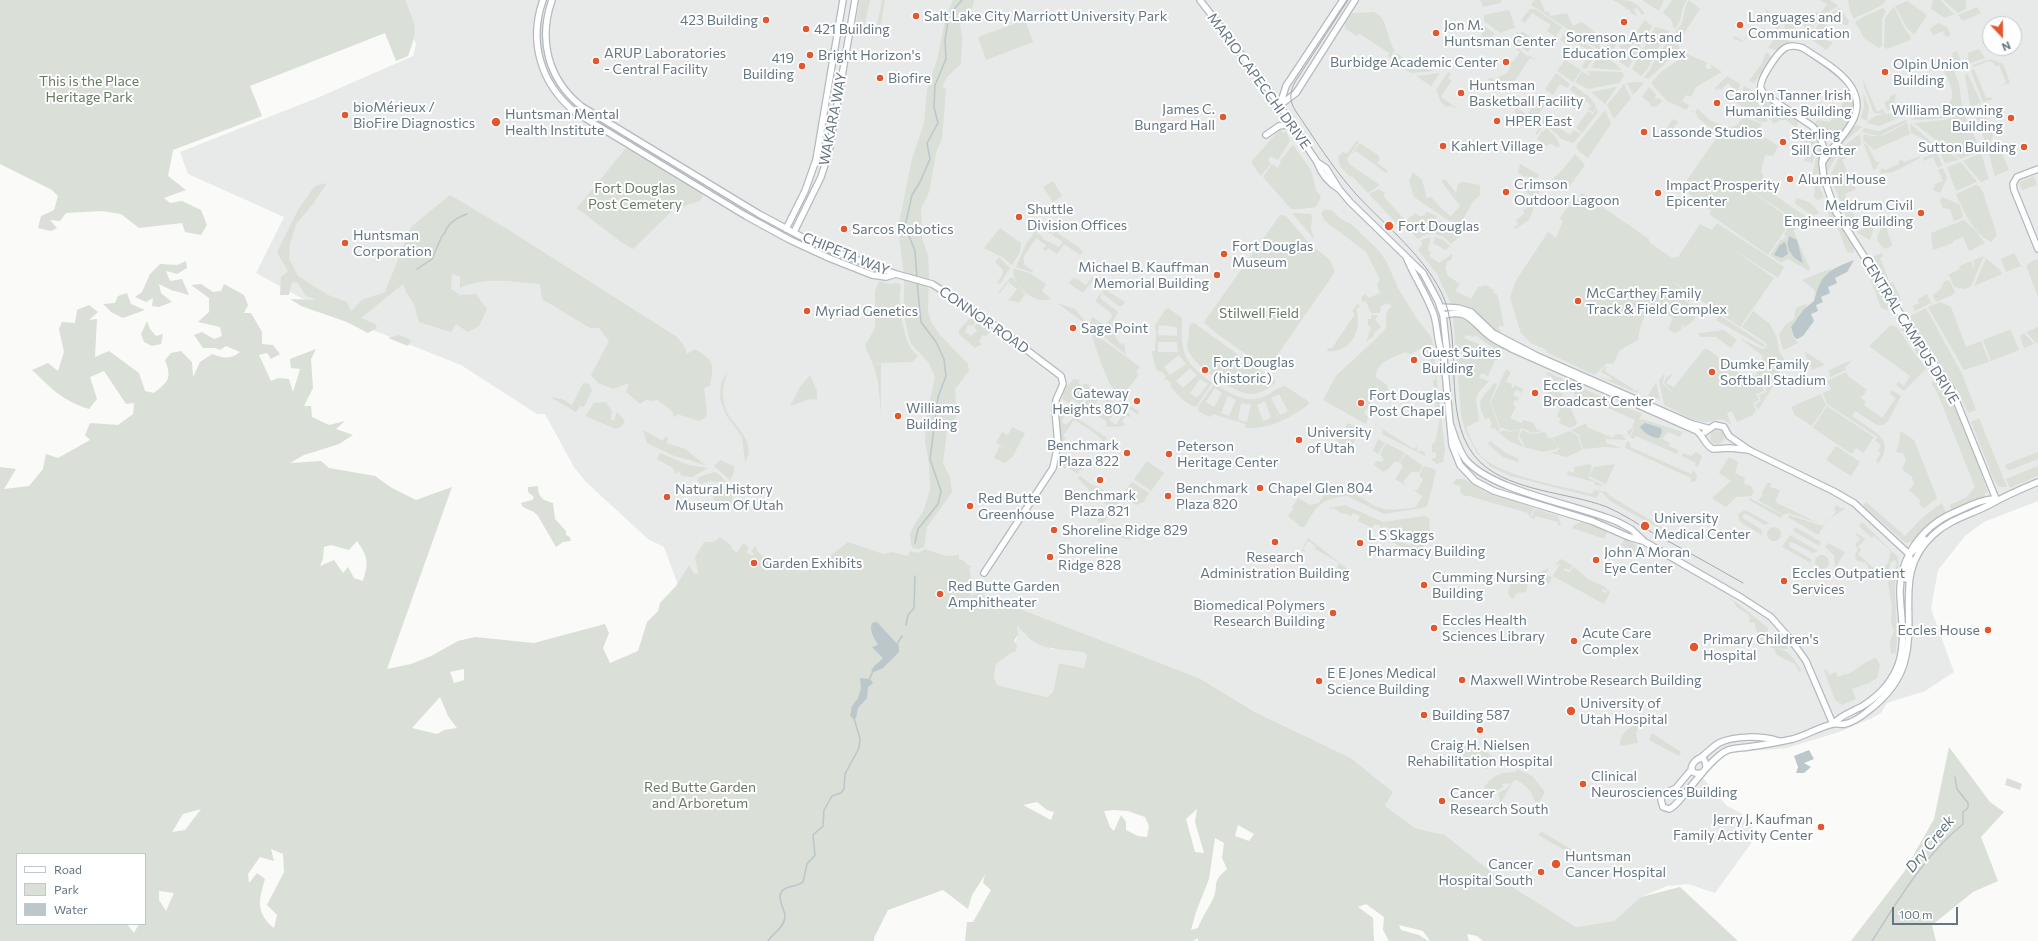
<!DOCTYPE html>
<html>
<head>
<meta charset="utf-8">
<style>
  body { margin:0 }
  #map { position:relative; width:2038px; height:941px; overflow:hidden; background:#fafaf8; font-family:Commissioner,sans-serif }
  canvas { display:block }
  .legend { position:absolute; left:16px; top:853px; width:130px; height:72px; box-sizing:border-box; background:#fff; border:1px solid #c1c8cd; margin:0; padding:5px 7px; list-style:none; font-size:12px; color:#657683 }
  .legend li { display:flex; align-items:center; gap:8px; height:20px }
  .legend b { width:20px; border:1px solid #c1c8cd }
  .north { position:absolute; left:1982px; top:16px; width:40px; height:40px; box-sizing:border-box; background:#fff; border:1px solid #c1c8cd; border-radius:50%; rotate:158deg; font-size:11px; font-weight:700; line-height:16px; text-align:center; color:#657683 }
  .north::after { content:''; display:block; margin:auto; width:14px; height:18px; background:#e4572e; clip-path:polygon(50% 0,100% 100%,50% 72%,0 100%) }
  .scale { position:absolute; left:1892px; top:907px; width:66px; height:18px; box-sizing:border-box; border:2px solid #657683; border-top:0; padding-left:5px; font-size:12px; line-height:14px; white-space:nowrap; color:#657683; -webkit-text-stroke:3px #fff; paint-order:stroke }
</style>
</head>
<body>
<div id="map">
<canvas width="2038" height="941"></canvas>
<ul class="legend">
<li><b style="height:5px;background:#fff"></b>Road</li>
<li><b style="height:11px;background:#dadfd7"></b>Park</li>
<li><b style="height:11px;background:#bbc7cb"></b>Water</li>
</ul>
<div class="north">N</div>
<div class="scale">100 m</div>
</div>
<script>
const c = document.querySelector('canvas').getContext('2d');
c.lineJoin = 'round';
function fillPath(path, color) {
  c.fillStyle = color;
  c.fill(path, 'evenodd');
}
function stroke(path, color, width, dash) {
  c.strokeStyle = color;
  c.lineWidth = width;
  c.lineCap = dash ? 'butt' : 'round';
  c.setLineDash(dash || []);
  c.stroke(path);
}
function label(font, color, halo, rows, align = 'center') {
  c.font = font + ' Commissioner,sans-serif';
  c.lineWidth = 4;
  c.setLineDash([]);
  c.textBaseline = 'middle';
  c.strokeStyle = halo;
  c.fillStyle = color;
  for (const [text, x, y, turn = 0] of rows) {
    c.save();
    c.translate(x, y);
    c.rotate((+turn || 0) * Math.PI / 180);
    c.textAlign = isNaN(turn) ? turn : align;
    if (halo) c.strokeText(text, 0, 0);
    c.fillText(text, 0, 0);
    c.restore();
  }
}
fillPath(new Path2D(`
  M399 0H2038V501L1984 522 1965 536 1938 570 1931 609 1954 672 1925 691 1887 703 1881 713 1872 718 1842 731 1787 748 1730 753 1722 757 1711 769 1703 778 1727 806 1741 813 1750 824 1755 838 1715 893 1688 884 1667 886 1641 897 1614 921 1576 927 1503 881 1445 835 1415 828 1385 806 1393 792 1351 758 1255 712 1199 678 984 595 980 591 925 653 689 615 664 547 648 539 585 481 574 467 545 414H537L461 365 325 311 256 273 284 217 188 174 180 152 317 98 413 56 416 44ZM1990 24H2014V48H1990Z
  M1017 624 1025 635 1052 649 1063 648 1085 653 1087 656 1085 668 1059 663 1053 692 1047 697 997 685 994 676 996 664 1011 652 1017 637Z`), '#e8e9e9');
fillPath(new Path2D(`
  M0 0H405C416 28 419 27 408 56L396 61 385 33 250 86 262 116 173 150 168 176 186 190 164 198 170 203 182 201 201 210 207 225 201 235 185 232 182 223 139 228 121 214 102 211 66 213 60 221 50 220 57 228 51 231 38 228 41 216 54 210 58 196 52 190 0 164Z
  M860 0H870L864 28 867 29 865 31 855 29Z
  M882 0H885L880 30 884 32 883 34 872 31 876 30Z
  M953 0H974L972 8 960 25 962 37 961 64 947 77 942 87 946 89 942 140 937 149 929 192 921 209 922 239 928 255 929 272 928 311 931 322 940 335 968 364 969 371 955 389 957 415 947 431 943 463 950 477 952 492 927 527 924 547 919 549 913 548 911 544 910 534 914 525 923 512 930 490 929 464 925 442 926 418 935 377 929 363 911 344 904 317V275L898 228 912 159 924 123 927 89 937 60 946 16Z
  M1480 0H1502L1500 3 1483 7Z
  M1534 0H1540L1545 12 1548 11 1551 16 1567 13 1573 26 1582 22C1595 31 1594 31 1601 48L1614 43 1616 45 1612 51 1620 56 1624 51 1618 46 1630 41 1636 35 1638 39 1617 59 1604 51H1601L1531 5Z
  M1612 0C1632 0 1633 0 1645 13L1642 15 1637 8 1634 9 1637 16 1631 13 1629 9 1627 10 1624 6H1622L1619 3Z
  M1642 0H1664L1659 11Z
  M1672 0H1687C1679 10 1684 21 1674 29L1671 19 1663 13Z
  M1689 0 1700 9 1681 38 1675 31C1687 23 1681 10 1689 0Z
  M1821 0H1830L1838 6 1821 16 1808 33 1827 4 1820 1Z
  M1848 0H1886C1879 10 1864 12 1854 19L1850 11Z
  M1933 0H1940L1954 14 1945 18 1931 9Z
  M1943 0H1966V9L1958 13Z
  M1907 1 1927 15 1914 35 1907 28 1895 6Z
  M1894 7 1905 29 1911 37 1910 40 1887 49 1884 47 1885 18Z
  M1977 7 1981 13 1963 21 1958 15Z
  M1764 8 1781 22 1780 27 1772 38 1770 39 1763 32 1756 39 1749 35 1742 42 1736 39 1733 40 1735 36 1743 41 1749 31 1757 38 1764 28 1772 35 1780 23 1768 15Z
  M1840 8 1849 21 1848 25H1845L1840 22 1837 24 1824 18 1822 21 1830 31 1831 39 1813 34 1822 18Z
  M1883 8 1886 11 1882 20V46L1879 48 1864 38 1855 22 1863 17Z
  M1530 9H1535L1562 27 1556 37 1547 31 1551 25 1532 13 1525 23 1521 20Z
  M1509 10 1514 23 1513 25 1516 27 1500 33 1484 21V15Z
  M1373 12C1388 16 1386 38 1395 51L1390 58 1388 57 1389 53 1360 34 1356 36 1345 28V23L1352 13Z
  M1817 12 1819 13 1807 32 1799 16 1810 22Z
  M543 19C544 29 542 40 543 50 551 92 584 112 618 132L619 135C611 133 602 126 595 121 558 99 535 64 541 20Z
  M1025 20 1033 42 986 60 978 37Z
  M1645 20 1652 26 1642 45 1637 31Z
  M1789 20 1795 25C1794 32 1791 32 1786 34L1784 26Z
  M1938 23 1947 27 1951 35 1946 37 1943 31 1933 35 1930 29Z
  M1484 26 1495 34 1481 44 1480 41Z
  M1655 27 1670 31 1656 51 1647 70 1641 76 1632 69Z
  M1566 30 1598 52 1586 69 1581 68 1591 52 1572 40 1568 45 1560 40Z
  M1522 31 1535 41 1528 52 1512 41 1517 32 1520 34Z
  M1672 33 1680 48 1679 51 1648 79 1644 77 1650 70 1657 55 1665 45 1667 37Z
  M1784 36 1790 42 1776 50 1768 48 1773 40Z
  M1812 37 1833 42 1826 50 1812 40Z
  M1639 42 1641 48 1628 68 1619 61Z
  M1518 48 1528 57 1530 56 1537 61 1530 58 1508 91H1505L1487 79 1491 78 1495 80C1502 73 1510 77 1511 61H1514L1520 52 1517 50Z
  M1979 49 1985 58 1968 64V53Z
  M1957 51 1961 62 1960 68 1958 70 1955 68 1951 58 1953 57 1952 53Z
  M1766 52 1770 55 1771 59 1754 83 1749 81 1762 63Z
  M1397 53 1411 65 1435 71 1411 73 1392 60Z
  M1600 53 1617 65 1621 70 1591 68Z
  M1687 54 1708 63 1705 66 1707 69H1711V65L1722 72 1696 87 1691 97 1686 95 1682 101 1689 105 1687 110 1667 101 1651 83 1661 72Z
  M1949 59 1959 83 1962 108C1952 121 1927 119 1912 120L1911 119C1920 116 1950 108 1952 98 1954 90 1946 75 1942 68L1944 67 1942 61Z
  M1990 59 2003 64 2010 83 2003 85 2006 82 1999 65 1995 66 1994 63 1989 61 1974 67 1973 65Z
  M1565 60 1581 70 1573 82 1557 71Z
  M1974 69 1986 98 1990 97 1993 99 1983 102 1971 71Z
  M1582 71 1589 76 1590 74 1587 72 1588 71 1622 72 1624 76 1619 83 1588 89 1575 82Z
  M1448 72 1451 74 1448 79 1452 80 1441 97 1459 110 1451 106 1446 107 1441 102 1436 90Z
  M1440 73 1431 86 1416 76Z
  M1556 73 1570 84 1567 88 1560 84 1553 95 1545 89Z
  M1967 73 1981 102 1972 108 1970 104 1965 76Z
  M1727 76 1740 84 1739 88 1729 99 1735 90 1728 83 1721 90 1719 88 1717 90 1715 88Z
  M1862 77 1877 112 1883 109 1885 114 1874 113 1865 90Z
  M1639 82 1644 83 1633 95 1627 83Z
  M1624 84 1631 98 1614 119 1607 105Z
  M1573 85C1581 92 1592 96 1596 107L1593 112 1588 109 1591 105 1570 90Z
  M1744 86 1755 92 1760 108 1768 121C1756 125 1753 116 1746 110 1742 106 1737 103 1732 100L1735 98 1740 102 1745 98 1741 94Z
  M1848 86C1850 91 1853 98 1854 104 1855 117 1841 134 1831 141H1826L1814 125 1817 120 1830 122 1845 100Z
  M1617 87 1605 104 1592 93V92Z
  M1649 87 1656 94 1655 99 1659 98 1662 101 1656 107 1651 106 1649 102 1642 97Z
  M1863 93 1869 107 1867 121 1861 118 1864 107Z
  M1758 94 1798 121 1797 128 1786 120H1780L1774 124 1765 112Z
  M1896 94 1894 105 1888 111 1884 102 1890 99V96Z
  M1538 98 1546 103 1539 114 1547 119 1544 124 1528 113Z
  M1517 108 1543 126 1537 135 1535 134 1539 128 1514 112Z
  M1597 108 1598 112 1582 133 1576 128 1588 111 1593 114Z
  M1697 108 1711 121 1730 128 1737 125 1746 113 1749 119 1762 124 1755 134 1763 140 1765 137 1778 146 1773 156 1765 155 1761 171 1768 186 1776 196 1806 217 1796 221 1797 223 1794 225 1796 229 1793 230 1810 269 1809 271 1788 259 1781 263 1770 255 1781 239 1783 240 1786 236 1784 234 1794 219 1742 185 1792 220 1768 255 1709 214 1711 211 1689 194 1685 183 1719 134 1698 118 1696 113 1689 110 1696 112ZM1789 236 1797 240 1803 263 1790 253 1787 239Z
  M1605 110 1611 124 1588 158 1579 151 1576 146Z
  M1903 113 1905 115 1879 126 1867 123C1874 112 1891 114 1903 113Z
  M1964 113 1980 149 1979 152 1960 159 1914 123 1944 120Z
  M1975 115 1988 119C1993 131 1996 136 1987 146Z
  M1673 119 1678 122 1666 138 1662 135Z
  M1906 120 1907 122 1879 136 1862 132 1864 128 1879 131Z
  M1549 121 1570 135 1574 130 1581 134 1573 143 1562 139 1546 125Z
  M1907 123 1910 134 1874 150 1863 140 1864 134C1883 141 1889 131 1907 123Z
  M1910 123 1932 143 1936 150 1922 155 1926 153V150L1928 149 1924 139 1911 133Z
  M1858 125 1862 127 1846 140 1841 147 1827 173 1825 174 1827 158 1851 128Z
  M1546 128 1555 136 1560 145 1558 148 1550 143 1547 146 1537 139 1542 131 1543 132Z
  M1280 129 1283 133 1286 131 1290 141 1278 160 1271 156 1268 160 1271 163 1261 176 1252 164V161Z
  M1812 129 1822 145 1819 173 1813 176 1811 183 1818 147Z
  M1810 132C1820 142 1815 151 1813 163L1804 161 1805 158 1810 155V146L1807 147 1804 142 1805 133Z
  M1860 134 1861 145 1848 151 1846 158 1842 160 1850 178 1853 177 1856 185 1854 186 1856 189 1845 194 1860 230 1873 225 1874 227 1870 240 1858 233 1846 216 1830 176 1845 145Z
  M1357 140 1359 142 1347 159 1349 164 1380 185 1368 193 1352 176 1350 177 1340 166 1338 158 1343 151 1347 154Z
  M1994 141 1998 144 2009 170 1995 176 1988 150Z
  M1863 142 1868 146 1876 162H1880L1874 171Z
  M634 143 704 184 705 186H702L634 145Z
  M1360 143 1378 155 1380 159 1377 163 1388 171 1386 173 1356 151 1352 154Z
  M1938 144 1941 146 1959 160 1945 163 1937 145Z
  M1293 145 1311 170 1316 190 1321 197 1316 207 1300 209H1291L1263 177 1272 164 1278 168 1281 162 1280 161Z
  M626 148 697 189 703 196 700 201 674 209 633 249 621 242 577 208Z
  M1937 152 1942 165 1938 168 1933 157 1924 161 1923 158Z
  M1981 153 1989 179 1981 182 1963 161Z
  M1575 154 1585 165 1565 192 1549 183 1564 168Z
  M1920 156V158C1907 164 1895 175 1879 173L1882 168 1885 170 1899 164V161L1902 160 1904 162Z
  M1961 162 1977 182 1956 191 1947 167Z
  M1520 164 1539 175 1537 178 1522 176 1518 172Z
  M1943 168 1947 178 1940 193 1933 190 1935 184 1943 181 1938 170Z
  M1413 172 1422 180 1427 198 1431 197 1444 211 1451 216 1460 206 1441 181 1445 179 1456 193 1458 184 1462 182 1480 185V195L1472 203 1461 223 1455 225 1414 197 1409 181Z
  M2034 176 2037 185 2022 190 2019 182Z
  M1053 181 1062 196 1053 202 1043 187Z
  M1524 181 1531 183 1541 188 1537 197 1532 198 1520 185Z
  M327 183 313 204 296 224 290 244 289 259 298 276 328 295 347 302 351 311 362 300 385 292 411 227 450 195 507 229 677 337 684 346 687 354 695 349C715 362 714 363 710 386L704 388 707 412 705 418 699 421 677 414 675 417 673 416V412L656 399 654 401 646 400 640 404 626 392 629 383 613 389 598 383 591 375 609 341 599 328H590L542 299 540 284C513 282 485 276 460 288V277L452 274 451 289 460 295 476 294 487 309 479 326 468 332 456 324 451 332 419 322 414 304 406 292 403 284 361 318 375 324 377 328 368 333 347 322 301 306 290 299 316 300 305 295 298 283 292 282 289 295H280L281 277 288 271 277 252 299 208 315 186Z
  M1815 185 1819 186 1824 197 1818 200 1814 197Z
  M1976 185 1979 186 1983 192 1997 235 1991 242C1974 234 1963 211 1956 194Z
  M1379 189 1385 193 1383 196 1406 221 1415 213 1419 216H1423L1427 212 1437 216 1432 234 1425 235 1418 239 1403 223 1399 226 1369 194Z
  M719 193 772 224V226L761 222 718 196 717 194Z
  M1582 193 1649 239V242L1672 258 1678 257 1700 224 1712 230 1717 223 1784 267 1778 278 1728 246 1774 278 1740 327 1671 280 1692 297 1689 302 1686 299 1685 301 1693 306 1692 308C1701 316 1691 324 1683 328L1684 325 1682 324 1681 330 1675 333 1668 329 1673 318 1650 304 1646 310 1647 312C1642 318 1639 332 1638 340L1620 350 1613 364 1607 363 1595 375 1590 373 1546 352 1547 350 1531 343 1521 333 1510 298 1515 282 1548 232 1556 238 1563 221 1560 218 1568 207 1575 204Z
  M1942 197 1959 204 1963 215 1962 218 1954 221 1950 209 1943 208 1940 201Z
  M1796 198C1807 201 1814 203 1819 214L1811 215 1795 203Z
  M1531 201 1535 205 1529 220 1515 229 1514 228 1518 224 1516 220 1525 213 1523 210 1528 207 1527 204Z
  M1831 207 1838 223 1854 248V253L1847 252 1836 224 1831 221 1827 210Z
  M1324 210H1331L1341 219 1351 224 1379 251 1386 261 1399 290 1417 319 1432 338 1445 450 1443 462 1437 464 1431 459 1436 458V453L1432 452V444L1435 443 1440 418 1436 417 1433 380 1436 379 1434 374H1431L1430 371 1422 367V365L1431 360 1424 347 1410 354 1405 352C1395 357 1375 362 1376 377L1387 385 1388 389 1382 402 1374 398 1364 413 1368 417 1366 424 1323 400 1336 376 1384 331C1390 321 1381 316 1392 306L1387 303 1381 306 1380 313H1371L1366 301 1362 302 1361 298 1365 294 1369 298 1380 293 1377 285 1380 279 1366 252 1325 221 1321 213Z
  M1292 213 1311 214 1312 217 1311 228 1314 239Z
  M1280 215 1286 216 1309 243 1330 260 1335 272 1269 367C1261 365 1208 329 1204 322Z
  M1886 217C1888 223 1887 227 1888 233 1889 238 1892 241 1892 246L1885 249 1878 242 1877 237Z
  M1439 220 1459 233V237L1451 244 1444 237 1435 234Z
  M1964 220 1975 230 1985 243 1969 251 1963 237 1953 241V243L1933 250 1931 233Z
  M1039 221 1054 230 1051 234 1040 228 1037 233 1043 237V239L1059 247 1063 242 1052 235 1055 231 1078 247 1083 252 1080 255 1064 244 1057 254 1049 248 1046 251 1043 249 1046 245 1036 238 1023 258 1025 265 1033 271V273L1016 267 1026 244 1040 224Z
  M1000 228 1021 243 1020 252 1012 265 1002 257 984 248Z
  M1431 237 1428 250 1431 253 1429 256 1439 263 1452 254V259L1447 262 1445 269 1448 276 1460 284 1455 291 1471 299 1478 287 1486 285 1494 290 1493 292 1498 296 1504 327 1500 325 1498 329 1501 330 1500 333C1479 322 1480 307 1451 304L1437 274 1418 250 1422 245 1421 240Z
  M1435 237 1444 240 1450 246 1445 250 1433 243Z
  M1882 253 1883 256 1880 258 1890 283 1893 282 1900 297V304L1869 258Z
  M2014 253 2021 266 2006 272 2001 259Z
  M835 255 867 266 868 268 833 257Z
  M1984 256 1971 286 1965 289 1954 287 1950 277 1948 275 1960 269 1959 266 1971 261 1974 268V260Z
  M999 257 1010 268 1000 284 997 282 1002 276 1003 270 995 262Z
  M1986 258 2000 270 2002 274 1974 286Z
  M2035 259 2038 260V297L2026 266Z
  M186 261 187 268 177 274 166 271 170 281 182 279 189 295 171 290 159 284 161 293 172 302 159 307 152 306 153 298 146 302 135 297 142 292 150 274 160 264 177 265Z
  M1832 268 1815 294V297L1814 289 1802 280Z
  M1015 269 1029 273 1046 284 1042 291 1051 299C1035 305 1013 286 1013 270Z
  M1869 275 1874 277 1889 306V311L1881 308Z
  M1092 277 1094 279 1083 293 1069 283 1072 278 1074 280 1075 278 1086 285Z
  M1010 278H1013L1025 294 1019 303 1014 301H1008L1017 289 1008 282 1000 293H998Z
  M1949 280 1955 292 1954 294 1936 302 1933 295 1939 291 1945 281Z
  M879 281 889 284 899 283 901 287C897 301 903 333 910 347 912 350 915 353 918 356L912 362 874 363 881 364V414L878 381 873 364 865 346 875 328V291Z
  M201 284 213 292 221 291 224 284 244 295 248 305 244 313H251L262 332V344L273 345 280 354 271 359 267 353 259 355 271 381 278 378 289 379 293 392 300 369 291 368 290 359 316 349 311 359 313 388 304 406H311L312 417 329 425 345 421 336 429 353 435 339 444 304 455 290 463 321 461 329 468 375 476 392 488 416 500 452 487 387 669 411 664 431 656 458 641 475 637 534 643 605 624 609 633 603 648 610 663 638 651 647 622 658 611 660 603 676 586 689 565 694 574 698 573 695 557 704 542H714L720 537 732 546 731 548 737 553 743 543 749 548 746 552 752 556 754 554 751 551 756 546 757 551 768 561 774 564 804 571 825 567 830 556 848 542 883 554 893 552 908 556 910 551 918 553 925 549 946 556 959 555V559L964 561 967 565H971L969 570 973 584 971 596 980 591 984 595 1199 678 1255 712 1351 758 1393 792 1385 806 1415 828 1445 835 1503 881 1576 927 1614 921 1641 897 1680 887 1738 941H1483L1477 936 1467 934 1469 941H1430L1423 931 1399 925 1401 930 1419 935 1428 941H1389L1383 930 1384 917 1366 904 1358 907 1373 918 1374 941H1198V938L1193 941H965L967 922H973L991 890 983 883 985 875 972 895 968 909 943 890 888 910 874 938V941H0V467L16 469 4 489 29 486 43 469 46 454 58 458 90 440 85 435 90 423 118 425 133 414 134 403 126 404 104 371 90 377 97 399 89 409C59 399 54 390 32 370L48 363 58 371 64 352 59 329 62 322 75 323 77 310 89 305 98 312 89 320 97 319 95 357 109 351 139 373 145 391 154 393C169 381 172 378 165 360L171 353 181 351 192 362 193 377 200 362 212 354C223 358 230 360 240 352L226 346 220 350 215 348H203L194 335 202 332 214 339 222 336 220 327 198 322 209 312V298L191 285ZM357 541C368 557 369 562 363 581L354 578 348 567 343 573 334 560 320 566 323 559 324 547 331 545 349 550ZM1017 625C1039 654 1053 646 1085 653L1087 656 1084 668 1059 663 1053 692 1047 697 997 685 994 676 996 664 1011 653 1016 651 1017 646 1014 641 1018 634ZM464 669V680L454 683 450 672ZM440 697 448 716 457 728 444 730 437 734 412 728ZM1037 802 1047 810 1054 812 1051 820 1023 805ZM201 809 185 830 172 832 183 814ZM1197 809 1195 822 1204 853 1195 852 1186 819ZM1114 810 1128 811 1145 817 1149 826 1147 837 1138 836 1126 830V822L1121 815 1114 831 1110 827 1104 811ZM1238 825 1254 834 1249 841 1235 836ZM1215 838 1224 843 1222 858 1227 869C1210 884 1220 883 1213 899 1208 909 1202 917 1198 928L1191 930 1196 912 1209 879ZM271 849 283 854 284 872 267 905 277 915 274 928C255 913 259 899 265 879L257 873 249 883 248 874 260 857 274 861ZM17 854H145V924H139L134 933 127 924H17ZM159 891 174 893 166 911 159 900Z
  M1104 289 1125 302 1122 306H1119L1102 293Z
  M127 293 131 304 145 310 123 318 111 312 103 304 115 303 118 296Z
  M1101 293 1102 294 1100 298 1118 312 1112 323 1115 330 1113 332 1120 344 1124 343 1126 355 1089 325 1092 317 1105 325 1112 317 1111 313 1095 301Z
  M1927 294 1931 303 1915 311 1913 306 1919 303 1918 299Z
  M1941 302 1951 307 1966 347 1981 341 1989 362 1964 370 1928 307Z
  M1057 303 1075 309 1088 325H1087Z
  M1358 303 1360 307 1356 309C1363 329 1351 354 1327 351L1328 348H1332L1355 314 1352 311Z
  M1808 303 1791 327 1793 337 1798 343 1783 350 1779 334 1786 324 1794 319 1796 308Z
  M1168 308 1182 318C1181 355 1183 361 1212 383L1196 407C1185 404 1177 394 1170 386L1172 384 1167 379 1163 380 1166 377 1162 372 1157 371 1151 351H1155L1156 334 1155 325 1165 310ZM1159 325 1177 327V336L1158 335ZM1158 342H1177L1178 352H1158ZM1179 355 1186 364 1170 375 1164 367ZM1190 368 1197 375 1183 388 1176 381ZM1200 379 1208 384 1197 398 1190 393Z
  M1926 308 1962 374 1976 410 1968 413 1955 385 1908 317Z
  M1753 311 1770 324 1777 338 1779 351 1786 362 1772 383 1763 387 1764 391 1756 394 1759 400 1753 403 1756 410 1753 415 1737 422 1732 411 1727 413 1731 425C1719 414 1716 423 1704 422 1691 421 1676 410 1664 405L1659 381 1664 373 1663 384 1676 396 1664 383 1666 377 1673 374 1666 383 1674 387 1704 349 1709 350 1745 378 1748 374 1751 377 1753 375 1755 376 1764 362 1762 359 1763 356 1738 337 1762 349 1767 347 1766 343 1742 327Z
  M969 315H972L977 321 972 326 968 325 965 332 971 336 977 331 974 327 979 320 993 329 986 336 982 335 979 342 982 344 975 348 959 334V330L969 319Z
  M1371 315H1378L1375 320 1381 327 1375 332 1373 337 1369 339 1366 343 1371 327 1368 325V319H1371Z
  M1456 315 1464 316 1504 348 1500 353 1475 335 1474 337 1466 335 1464 338 1479 344 1500 357 1498 360H1495L1488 376 1481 373 1479 378 1489 381 1478 393 1476 399 1479 421 1466 427C1470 438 1474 448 1482 457 1503 477 1563 486 1592 494L1594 490 1608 492 1607 494 1670 532 1669 534 1610 501 1603 493 1599 492 1597 498 1510 476 1490 466 1477 453 1466 433 1461 415 1453 317Z
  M1719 315 1764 344 1765 347H1763L1716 320Z
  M147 321 150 329 156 336 163 334 161 344 152 346 144 342 141 334Z
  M1901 322 1928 362 1926 364 1915 351 1898 325Z
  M1192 323H1194L1276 382C1269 388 1260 394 1251 394 1235 394 1188 363 1187 346 1187 342 1189 337 1189 333 1189 329 1188 325 1192 323Z
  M1891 325 1897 327 1914 353 1927 368 1904 391 1896 385 1898 382 1904 386 1910 376 1869 346Z
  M2038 327V342L2036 343 2026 332Z
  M1724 330 1737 340 1731 348 1716 337H1700L1699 333Z
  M2009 330 2011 331 2019 350 1991 361 1983 340Z
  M1091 331 1140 367 1136 372 1139 374 1123 396 1130 406 1139 411 1137 414 1121 403C1121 396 1113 391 1110 384 1102 367 1096 350 1091 331Z
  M2024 333 2034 344 2024 348 2020 336Z
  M399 335 411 340 408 346 388 338Z
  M1804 351 1824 364V365L1812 370Z
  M1852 360 1845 368 1846 370 1830 377 1829 370Z
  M1605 366 1606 368 1605 371 1636 391 1639 388 1637 393 1599 377 1611 380 1612 378 1601 372Z
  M1506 369 1511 372 1506 382 1512 384 1511 386 1513 388 1515 385 1523 389 1520 397 1521 392 1516 390 1513 395 1519 398 1518 401 1515 400 1513 405 1516 407 1510 418 1521 423 1523 420 1534 423 1537 431 1540 429 1541 431 1532 433 1522 428 1511 431 1500 427 1491 402Z
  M727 372C727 376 725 380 724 384 722 393 723 403 727 412 734 426 758 443 745 462L742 437 726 415 720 399 721 383Z
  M1547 372 1568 381V385L1562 387 1560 380 1558 382 1551 379 1552 377 1546 374Z
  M1846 372 1849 377 1867 390 1861 398 1866 402 1864 405 1882 418 1896 398 1890 394 1892 390 1901 396 1888 421 1883 425H1877L1855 411 1852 416C1870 430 1898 438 1878 464L1876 461 1881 453 1878 451 1881 445 1875 441 1877 437 1827 404 1823 393 1831 390 1827 381Z
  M810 375 817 391V400L810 399 790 406 800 387Z
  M1937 378C1950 384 1981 473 1988 492L1985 493V497L1953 510 1951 509 1950 505 1967 497 1975 487 1937 392 1932 385 1933 381Z
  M1074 379 1080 380 1078 383 1082 386 1085 383 1090 387 1088 391 1081 390 1077 397 1085 402 1090 396 1088 394 1091 388 1102 395 1091 408 1098 413 1107 399 1119 407 1109 420 1116 425 1125 411 1130 414V417L1126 416 1122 421 1125 424 1123 426 1109 427 1106 425 1107 422 1072 399 1069 403 1063 400C1061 390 1068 385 1074 379Z
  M1776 381V382L1758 410 1755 404 1761 401 1759 395 1767 392 1765 388 1774 384Z
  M1656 382 1660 400 1648 396Z
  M583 383 589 384 592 390 584 407 580 406 576 412 550 397 562 399 572 405Z
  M1494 383 1497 384 1490 402 1500 430 1498 432 1495 428 1492 429 1490 426 1492 424 1489 418 1485 419C1474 398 1484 398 1494 383Z
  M1214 384C1230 393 1247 405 1265 396 1272 393 1278 387 1285 386L1308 401 1309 404C1288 419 1271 429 1245 428L1246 424 1213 414 1210 417 1198 411V407ZM1215 388 1222 393 1214 407 1206 402ZM1279 394 1288 411 1280 415 1271 398ZM1228 396 1236 400 1229 416 1221 413ZM1265 401 1271 418 1263 421 1257 405ZM1241 403 1251 405 1247 422 1238 420Z
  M1575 385 1642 414 1629 436 1627 431 1632 428 1635 420 1579 395 1576 398 1573 390Z
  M1548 387 1563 394 1562 397 1551 400 1552 397 1547 395 1550 390 1547 389Z
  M1821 394 1826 405 1812 426 1795 415 1791 407Z
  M1559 400 1569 404 1577 423 1576 425 1570 428 1559 423 1561 419 1557 416 1560 408 1552 403Z
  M606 402 612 411 611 420H614L617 412 625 421 621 427 616 429 585 416 594 403Z
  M1827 406 1874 437 1864 453 1856 448 1852 454 1813 428Z
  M1061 414 1064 416 1062 422 1066 425 1073 418H1077L1107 438 1103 443C1104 437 1081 424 1074 420L1063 436 1066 438 1064 441 1070 446 1069 448 1063 447 1058 415Z
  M1979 418 2007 487H1999L1994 480 1971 422Z
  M1642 419 1683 432 1680 437 1668 432 1662 439 1670 443 1669 446 1678 450 1677 454 1636 436 1634 439 1630 437 1638 420Z
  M1377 421 1376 425 1414 449 1417 446V450L1419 452 1422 450 1425 453V456L1382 434 1383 430 1375 425Z
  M1348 423 1369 433 1365 440 1358 436 1349 449 1341 445 1338 447 1335 444 1336 441Z
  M1587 423V427L1613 438 1615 435 1621 434 1626 440 1606 439V443L1621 448 1604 447 1583 449 1579 435 1571 430Z
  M1012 427 1025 433 1013 456 1005 463 994 458 1000 446 1014 452 996 443 1002 432 1008 435Z
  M1520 429 1518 438 1523 447 1511 442 1499 433 1503 430 1511 432Z
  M1710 437a7 7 0 1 1 14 0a7 7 0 1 1-14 0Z
  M643 430 663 441 665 437 669 438 666 443 685 449 705 465 672 455 647 443Z
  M1522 430 1531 434 1545 432 1548 438H1551L1557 446V449L1543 452 1524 447V444L1519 436Z
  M1570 431 1578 436 1582 450 1566 457 1549 452H1556L1559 449 1552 438Z
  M1900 431 1914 440 1937 498 1924 508 1919 504 1921 501 1909 490 1914 484 1912 477 1902 469 1906 460 1904 454 1896 452 1900 439Z
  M1378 439 1385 443 1378 454 1373 451Z
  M1490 441 1506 453 1519 459 1518 462 1503 457 1488 444Z
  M1627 441 1631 444 1630 447 1691 474 1693 471 1695 472 1697 476 1696 481 1691 482V478L1625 448Z
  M1386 443 1405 453 1399 462H1394L1389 468 1383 472 1374 465 1376 461 1382 462 1384 459 1380 455Z
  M1836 446 1860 462 1851 476 1826 460Z
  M1696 452 1702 456 1698 467 1695 466 1696 463 1682 456 1683 453 1691 456Z
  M2038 452V459L2010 470 2007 469 2005 465Z
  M660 453 688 465 708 468 692 477 682 476 679 471 676 474 673 468 657 459Z
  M1063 454H1066V458L1084 470H1079L1078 474 1067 467 1065 469 1059 465Z
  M1406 454 1423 466 1419 472H1411L1403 482 1407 486 1395 479 1403 467 1400 462Z
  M1729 457 1738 462 1735 473 1745 478 1744 484 1751 486 1754 492 1751 496 1736 497 1726 507 1712 498 1731 481 1719 473Z
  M720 460 734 466V472L730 480 714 466Z
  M1147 461 1164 473 1151 491 1134 479Z
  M1590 464 1592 466 1588 478 1605 486 1595 485V482L1567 475 1568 471 1574 473V467Z
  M1615 464 1606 484 1589 476 1594 467Z
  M1424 466 1435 469 1436 472 1427 507 1384 514 1347 496C1333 497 1321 500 1313 513 1309 517 1308 523 1304 527H1301L1288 516 1294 508 1292 507 1298 498 1310 505 1319 503 1325 493 1338 489 1347 495 1352 491C1379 510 1382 513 1416 507L1422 496 1412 489 1417 491 1423 479 1420 477V473Z
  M2038 466V476L2010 488 2006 479Z
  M715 472 722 477 726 483 710 481 701 484 697 481 699 477Z
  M1080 476 1092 485 1097 486 1120 501 1115 508H1112L1096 497 1078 478Z
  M1456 479H1464L1485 492 1534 508 1530 518 1528 513 1469 496H1464L1460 492 1461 486 1453 484Z
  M1132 482 1149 493 1144 502 1136 505 1126 496 1125 491Z
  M1767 483H1771L1770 487 1780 490 1775 502 1818 523 1788 513 1783 515 1758 500 1763 495 1762 493Z
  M538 486C538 498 543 500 553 503L555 519 566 531V535L570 537 571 541 563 542 556 547 538 516 534 512 523 507 521 503 532 500 534 497 528 492V487Z
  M717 489H731L733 504 730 509H725L714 500 713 495Z
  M1750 498 1782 515 1781 518 1749 500Z
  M1866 502 1905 536 1923 517 1942 503 1946 513 1927 527 1916 540 1912 542 1906 543 1863 506Z
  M1345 505 1383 522 1424 516 1429 518 1430 531 1424 536V540L1383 526 1381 530 1395 535 1393 539 1410 545 1414 541 1424 545 1423 549 1424 550 1420 557 1377 534 1381 526 1375 524 1372 528 1358 521 1360 516 1353 513 1351 516 1344 513 1343 514 1333 508 1331 509 1329 508Z
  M1836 505 1842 509 1843 507 1845 509 1827 520 1818 535 1788 517 1789 515 1822 526 1836 512 1834 509Z
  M1102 507 1108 511C1109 518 1106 522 1100 524L1097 520 1103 515 1101 510Z
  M1535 509 1558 516 1561 526 1558 525V522L1536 516 1534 519 1531 518Z
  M1745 510 1769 523 1765 525 1746 514 1743 515V518L1762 530V535L1740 522 1738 514Z
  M1582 522 1608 530 1605 537 1602 538 1572 528 1575 524Z
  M1862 522 1898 557C1900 567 1895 577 1895 587 1895 609 1898 631 1896 653L1891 654 1890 642 1894 631 1891 623 1892 606 1888 583 1897 564 1895 560 1891 562 1887 574 1883 575 1871 573 1866 563 1856 560 1855 554 1858 550 1855 544 1861 539 1855 534 1856 533 1865 539 1858 547 1861 550 1858 554 1879 573 1888 563 1891 551 1874 536 1872 538 1859 526Z
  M1112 524 1120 529 1119 535 1130 538 1132 535 1130 540 1113 536 1110 530Z
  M1795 527 1821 542 1819 546 1793 531Z
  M1767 534a7 7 0 1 1 14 0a7 7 0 1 1-14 0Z
  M1790 535 1818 551 1813 553 1792 542 1789 543 1790 547 1811 559V563L1782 547Z
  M1308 538 1350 571 1339 579 1341 574 1338 573 1339 569 1337 568 1339 563 1314 548 1316 546 1308 541 1303 549 1306 552 1301 551Z
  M1625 538 1644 550 1643 552 1647 555 1638 558 1621 545Z
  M1828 543 1845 552 1806 616 1835 567 1834 555 1825 547Z
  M1815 562a7 7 0 1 1 14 0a7 7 0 1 1-14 0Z
  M1561 559 1573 566 1569 570 1565 568 1563 570 1569 572 1574 567 1589 580 1602 585 1607 589 1606 591 1603 589 1602 592 1606 593 1608 590 1610 592 1604 604 1553 576 1560 564 1555 565Z
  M1549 568 1546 574 1552 577 1549 584 1537 577 1536 574Z
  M1527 572 1529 577 1526 592 1517 593 1514 598H1511L1508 594C1509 582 1515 573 1527 572Z
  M1728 597 1737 603 1768 628V633L1761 641 1756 642 1755 641 1759 639 1754 622 1750 623 1749 615 1737 607 1734 602Z
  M1778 640 1784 642 1788 649 1770 648Z
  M1774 649C1789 647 1794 661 1802 671L1799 672 1795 664 1777 655Z
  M1876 658 1880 665 1877 678 1869 683 1852 689 1856 699 1842 705 1835 700 1824 671 1826 669 1829 675 1836 672 1838 677 1845 674 1846 675C1857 670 1864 661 1876 658Z
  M1639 724 1636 734 1638 743 1620 746C1619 735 1629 726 1639 724Z
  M1652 733 1681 752 1679 756 1649 740Z
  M1466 746C1479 745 1493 753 1497 766L1487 769 1476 765 1458 754 1462 748Z
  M1949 747 1990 802 2004 812 1981 837 1998 881 1973 892 1932 925 1936 941H1851L1904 872 1934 819Z
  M1517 769 1532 776 1545 792 1537 806 1535 805C1534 793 1527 785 1516 780H1514L1499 806 1497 805 1500 800 1498 793 1506 789 1511 783 1502 784 1503 787 1496 791 1484 788C1492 775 1501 772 1516 772Z
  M2007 778 2022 784 2020 790 2005 785Z
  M1542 832 1578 853 1580 856 1578 858 1538 835Z`), '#dadfd7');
fillPath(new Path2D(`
  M1789 236 1797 240 1803 263C1793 259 1784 248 1789 236Z
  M1784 242 1786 244 1788 254 1782 258 1774 255 1779 246Z
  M1854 260 1847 272 1835 278 1837 283 1828 287 1830 293 1821 297 1823 302 1816 305 1818 311 1811 314 1814 321 1803 336 1797 339 1794 337 1791 327 1804 309 1814 301C1821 273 1829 270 1854 260Z
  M1645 423 1661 428 1662 432 1659 438C1652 438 1644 433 1640 427Z
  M877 622 899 646V652L883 668 874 672 871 671 875 665 884 659 872 647 878 645C874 638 869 631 872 623Z
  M860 678 870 679 873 683 868 687 867 698 858 708 856 718 854 719 850 716 852 706 858 698 861 688Z
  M1809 750 1814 759 1804 763 1811 767 1804 773H1796L1798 767 1794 756Z`), '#bbc7cb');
stroke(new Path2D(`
  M417 269 432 259 442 236C446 233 445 232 447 228 452 220 459 217 467 214
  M917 279 915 251 905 226 912 195 920 182 930 159 927 143 938 123 934 107 935 85 946 59 945 40 949 15 962 0
  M915 543 918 529 938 504 941 491 930 459 938 397 946 376 944 359 936 342 921 322 917 282
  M906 625 908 615 914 608 915 576
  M897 644 902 636
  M879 663 885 657
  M869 680 873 671
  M768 941C773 933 783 929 785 918 786 910 776 899 782 891 787 885 797 887 803 882L807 864 815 855 813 835 823 826 824 810 832 796 841 793 844 789 845 774 859 748 860 739 854 718
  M1872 941C1898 900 1925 855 1963 824V812L1968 808V803L1957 789 1955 777`), '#bbc7cb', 1.5);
const secondary = new Path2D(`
  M543 0C528 42 541 84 575 112L746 216 790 240 829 258 872 275 886 277 896 274
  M552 0C538 40 548 79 581 106L759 214 800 236 833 251 896 274 932 284 978 313 1061 376 1063 384 1056 400 1055 410 1058 444 1053 468 984 573
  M1200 0 1274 97 1317 162C1321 174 1327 182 1339 189
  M1280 105 1296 93 1355 0
  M1280 105 1286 86 1343 0
  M1266 135 1279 126 1293 124
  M1317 162 1326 168 1339 189 1350 202 1423 273 1438 301 1443 315 1447 352 1444 359
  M1822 163C1831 148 1843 138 1851 124 1873 87 1828 65 1803 48 1798 46 1790 45 1785 48 1777 53 1758 81 1761 89L1764 94 1812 126 1819 134 1824 149 1822 163 1824 179 1836 212 1903 318 1951 388 1996 499
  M2038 169 2017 177 2013 184 2014 190 2038 249
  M786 229 805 191 816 160 843 0
  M794 232 821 177 829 152 855 0
  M1407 259C1415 278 1427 295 1434 315 1438 329 1437 346 1444 359L1452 445 1460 465 1475 481 1494 491 1592 521 1629 537 1643 541
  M1440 307 1458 308 1471 312 1493 333 1537 356 1692 424 1707 428
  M1443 315C1469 309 1470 320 1488 335 1495 341 1504 344 1512 349L1697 431C1704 437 1705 445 1713 449L1730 448 1749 450
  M1450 423C1454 435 1458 450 1466 460 1494 492 1576 504 1618 522L1631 529 1645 542 1742 598 1771 617 1791 640 1806 661 1833 724
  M1705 432 1715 425 1724 427 1729 436 1749 450 1833 491 1854 503 1909 554
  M1911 553 1924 539
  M1906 579 1910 558
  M1833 724C1841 715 1851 712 1861 707 1876 698 1889 685 1896 670 1907 646 1901 619 1900 594 1899 559 1921 527 1953 513 1967 507 1981 499 1996 499
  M1699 759C1706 754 1712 747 1719 743 1735 735 1763 736 1779 741
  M1692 769 1676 788 1662 795 1661 800 1663 807 1669 809C1679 807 1708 758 1728 750 1734 748 1742 748 1748 747 1763 745 1779 742 1793 739 1807 735 1819 727 1833 724 1837 723 1841 725 1845 724 1853 722 1862 716 1868 711 1885 698 1900 681 1905 660 1917 615 1893 572 1933 535 1950 519 1970 515 1989 505 2005 496 2021 489 2038 482
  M1702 773C1676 777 1706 742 1706 768`);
stroke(secondary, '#b3babf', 8);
stroke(secondary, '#fff', 5.5);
stroke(new Path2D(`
  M1348 0 1295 82C1290 92 1289 100 1295 110 1314 138 1332 167 1355 193 1384 225 1429 259 1445 301 1463 351 1440 424 1481 463 1513 492 1568 492 1607 507 1623 514 1638 524 1653 533 1683 549 1713 566 1743 583`), '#a2aab0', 1);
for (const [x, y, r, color] of [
  [916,16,4,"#e4572e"],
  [766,20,4,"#e4572e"],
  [1624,22,4,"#e4572e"],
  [1740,25,4,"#e4572e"],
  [806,29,4,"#e4572e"],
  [1436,33,4,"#e4572e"],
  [810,55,4,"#e4572e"],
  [596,61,4,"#e4572e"],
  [1506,62,4,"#e4572e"],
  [802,66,4,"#e4572e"],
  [1885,72,4,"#e4572e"],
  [880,78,4,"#e4572e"],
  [1461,93,4,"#e4572e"],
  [1717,103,4,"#e4572e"],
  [345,115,4,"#e4572e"],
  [1223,117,4,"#e4572e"],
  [2011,118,4,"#e4572e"],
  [1497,121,4,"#e4572e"],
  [496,122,5,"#e4572e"],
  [1644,132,4,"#e4572e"],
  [1783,142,4,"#e4572e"],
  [1443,146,4,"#e4572e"],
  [2024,147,4,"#e4572e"],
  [1790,179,4,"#e4572e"],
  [1506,192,4,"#e4572e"],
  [1658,193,4,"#e4572e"],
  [1921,213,4,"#e4572e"],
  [1019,217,4,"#e4572e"],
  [1389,226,5,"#e4572e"],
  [844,229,4,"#e4572e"],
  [345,243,4,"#e4572e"],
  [1224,254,4,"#e4572e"],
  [1217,275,4,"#e4572e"],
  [1578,301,4,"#e4572e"],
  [807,311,4,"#e4572e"],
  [1073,328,4,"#e4572e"],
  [1414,360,4,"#e4572e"],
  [1205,370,4,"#e4572e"],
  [1712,372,4,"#e4572e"],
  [1535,393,4,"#e4572e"],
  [1137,401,4,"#e4572e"],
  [1361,403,4,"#e4572e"],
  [898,416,4,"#e4572e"],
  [1299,440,4,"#e4572e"],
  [1127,453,4,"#e4572e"],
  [1169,454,4,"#e4572e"],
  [1100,480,4,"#e4572e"],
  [1260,488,4,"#e4572e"],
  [1168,496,4,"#e4572e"],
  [667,497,4,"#e4572e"],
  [970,506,4,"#e4572e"],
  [1645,526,5,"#e4572e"],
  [1054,530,4,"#e4572e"],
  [1275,542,4,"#e4572e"],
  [1360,543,4,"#e4572e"],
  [1050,557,4,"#e4572e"],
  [1596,560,4,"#e4572e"],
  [754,563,4,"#e4572e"],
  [1784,581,4,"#e4572e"],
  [1424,585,4,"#e4572e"],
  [940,594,4,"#e4572e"],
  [1333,613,4,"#e4572e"],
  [1434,628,4,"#e4572e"],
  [1988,630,4,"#e4572e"],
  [1574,641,4,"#e4572e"],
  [1694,647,5,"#e4572e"],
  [1462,680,4,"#e4572e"],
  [1319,681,4,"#e4572e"],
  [1571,711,5,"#e4572e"],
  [1424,715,4,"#e4572e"],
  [1480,730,4,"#e4572e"],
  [1583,784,4,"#e4572e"],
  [1442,801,4,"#e4572e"],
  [1821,827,4,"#e4572e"],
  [1556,864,5,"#e4572e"],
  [1541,872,4,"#e4572e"]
]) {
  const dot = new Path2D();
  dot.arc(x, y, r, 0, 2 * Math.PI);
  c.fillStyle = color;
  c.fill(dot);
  stroke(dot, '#fff', 1.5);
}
label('14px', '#657683', '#fff', [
  ["Salt Lake City Marriott University Park",924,16],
  ["Languages and",1748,17],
  ["Communication",1748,33],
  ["423 Building",758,20,"right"],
  ["Jon M.",1444,25],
  ["Huntsman Center",1444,41],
  ["421 Building",814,29],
  ["Sorenson Arts and",1624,37,"center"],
  ["Education Complex",1624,53,"center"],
  ["ARUP Laboratories",604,53],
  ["- Central Facility",604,69],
  ["Bright Horizon's",818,55],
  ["419",794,58,"right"],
  ["Building",794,74,"right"],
  ["Burbidge Academic Center",1498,62,"right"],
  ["Olpin Union",1893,64],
  ["Building",1893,80],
  ["Biofire",888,78],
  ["Huntsman",1469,85],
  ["Basketball Facility",1469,101],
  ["Carolyn Tanner Irish",1725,95],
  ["Humanities Building",1725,111],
  ["bioMérieux /",353,107],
  ["BioFire Diagnostics",353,123],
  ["James C.",1215,109,"right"],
  ["Bungard Hall",1215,125,"right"],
  ["William Browning",2003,110,"right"],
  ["Building",2003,126,"right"],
  ["Huntsman Mental",505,114],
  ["Health Institute",505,130],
  ["HPER East",1505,121],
  ["Lassonde Studios",1652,132],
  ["Sterling",1791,134],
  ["Sill Center",1791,150],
  ["Kahlert Village",1451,146],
  ["Sutton Building",2016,147,"right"],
  ["Alumni House",1798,179],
  ["Crimson",1514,184],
  ["Outdoor Lagoon",1514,200],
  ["Impact Prosperity",1666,185],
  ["Epicenter",1666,201],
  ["Meldrum Civil",1913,205,"right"],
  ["Engineering Building",1913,221,"right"],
  ["Shuttle",1027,209],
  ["Division Offices",1027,225],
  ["Fort Douglas",1398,226],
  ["Sarcos Robotics",852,229],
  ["Huntsman",353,235],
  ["Corporation",353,251],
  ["Fort Douglas",1232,246],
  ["Museum",1232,262],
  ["Michael B. Kauffman",1209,267,"right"],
  ["Memorial Building",1209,283,"right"],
  ["McCarthey Family",1586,293],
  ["Track & Field Complex",1586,309],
  ["Myriad Genetics",815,311],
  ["Sage Point",1081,328],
  ["Guest Suites",1422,352],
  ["Building",1422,368],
  ["Fort Douglas",1213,362],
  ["(historic)",1213,378],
  ["Dumke Family",1720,364],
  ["Softball Stadium",1720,380],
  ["Eccles",1543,385],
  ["Broadcast Center",1543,401],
  ["Gateway",1129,393,"right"],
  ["Heights 807",1129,409,"right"],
  ["Fort Douglas",1369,395],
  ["Post Chapel",1369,411],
  ["Williams",906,408],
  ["Building",906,424],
  ["University",1307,432],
  ["of Utah",1307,448],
  ["Benchmark",1119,445,"right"],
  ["Plaza 822",1119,461,"right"],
  ["Peterson",1177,446],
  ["Heritage Center",1177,462],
  ["Benchmark",1176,488],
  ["Plaza 820",1176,504],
  ["Chapel Glen 804",1268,488],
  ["Natural History",675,489],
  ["Museum Of Utah",675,505],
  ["Benchmark",1100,495,"center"],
  ["Plaza 821",1100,511,"center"],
  ["Red Butte",978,498],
  ["Greenhouse",978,514],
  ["University",1654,518],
  ["Medical Center",1654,534],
  ["Shoreline Ridge 829",1062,530],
  ["L S Skaggs",1368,535],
  ["Pharmacy Building",1368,551],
  ["Shoreline",1058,549],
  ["Ridge 828",1058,565],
  ["John A Moran",1604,552],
  ["Eye Center",1604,568],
  ["Research",1275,557,"center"],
  ["Administration Building",1275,573,"center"],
  ["Garden Exhibits",762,563],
  ["Eccles Outpatient",1792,573],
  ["Services",1792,589],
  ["Cumming Nursing",1432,577],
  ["Building",1432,593],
  ["Red Butte Garden",948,586],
  ["Amphitheater",948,602],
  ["Biomedical Polymers",1325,605,"right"],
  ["Research Building",1325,621,"right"],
  ["Eccles Health",1442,620],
  ["Sciences Library",1442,636],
  ["Eccles House",1980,630,"right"],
  ["Acute Care",1582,633],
  ["Complex",1582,649],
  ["Primary Children's",1703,639],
  ["Hospital",1703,655],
  ["E E Jones Medical",1327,673],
  ["Science Building",1327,689],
  ["Maxwell Wintrobe Research Building",1470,680],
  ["University of",1580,703],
  ["Utah Hospital",1580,719],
  ["Building 587",1432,715],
  ["Craig H. Nielsen",1480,745,"center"],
  ["Rehabilitation Hospital",1480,761,"center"],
  ["Clinical",1591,776],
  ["Neurosciences Building",1591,792],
  ["Cancer",1450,793],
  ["Research South",1450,809],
  ["Jerry J. Kaufman",1813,819,"right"],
  ["Family Activity Center",1813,835,"right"],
  ["Huntsman",1565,856],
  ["Cancer Hospital",1565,872],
  ["Cancer",1533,864,"right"],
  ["Hospital South",1533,880,"right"]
], 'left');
label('14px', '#687a64', '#fff', [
  ["This is the Place",89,81],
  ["Heritage Park",89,97],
  ["Fort Douglas",635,188],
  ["Post Cemetery",635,204],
  ["Stilwell Field",1259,313],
  ["Red Butte Garden",700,787],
  ["and Arboretum",700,803]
]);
label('14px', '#657683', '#fff', [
  ["MARIO CAPECCHI DRIVE",1259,81,54],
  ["WAKARA WAY",833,119,-79],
  ["CHIPETA WAY",846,254,22],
  ["CONNOR ROAD",984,320,35],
  ["CENTRAL CAMPUS DRIVE",1910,330,58]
]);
label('italic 15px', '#60757c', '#fff', [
  ["Dry Creek",1930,844,-51]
]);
</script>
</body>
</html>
